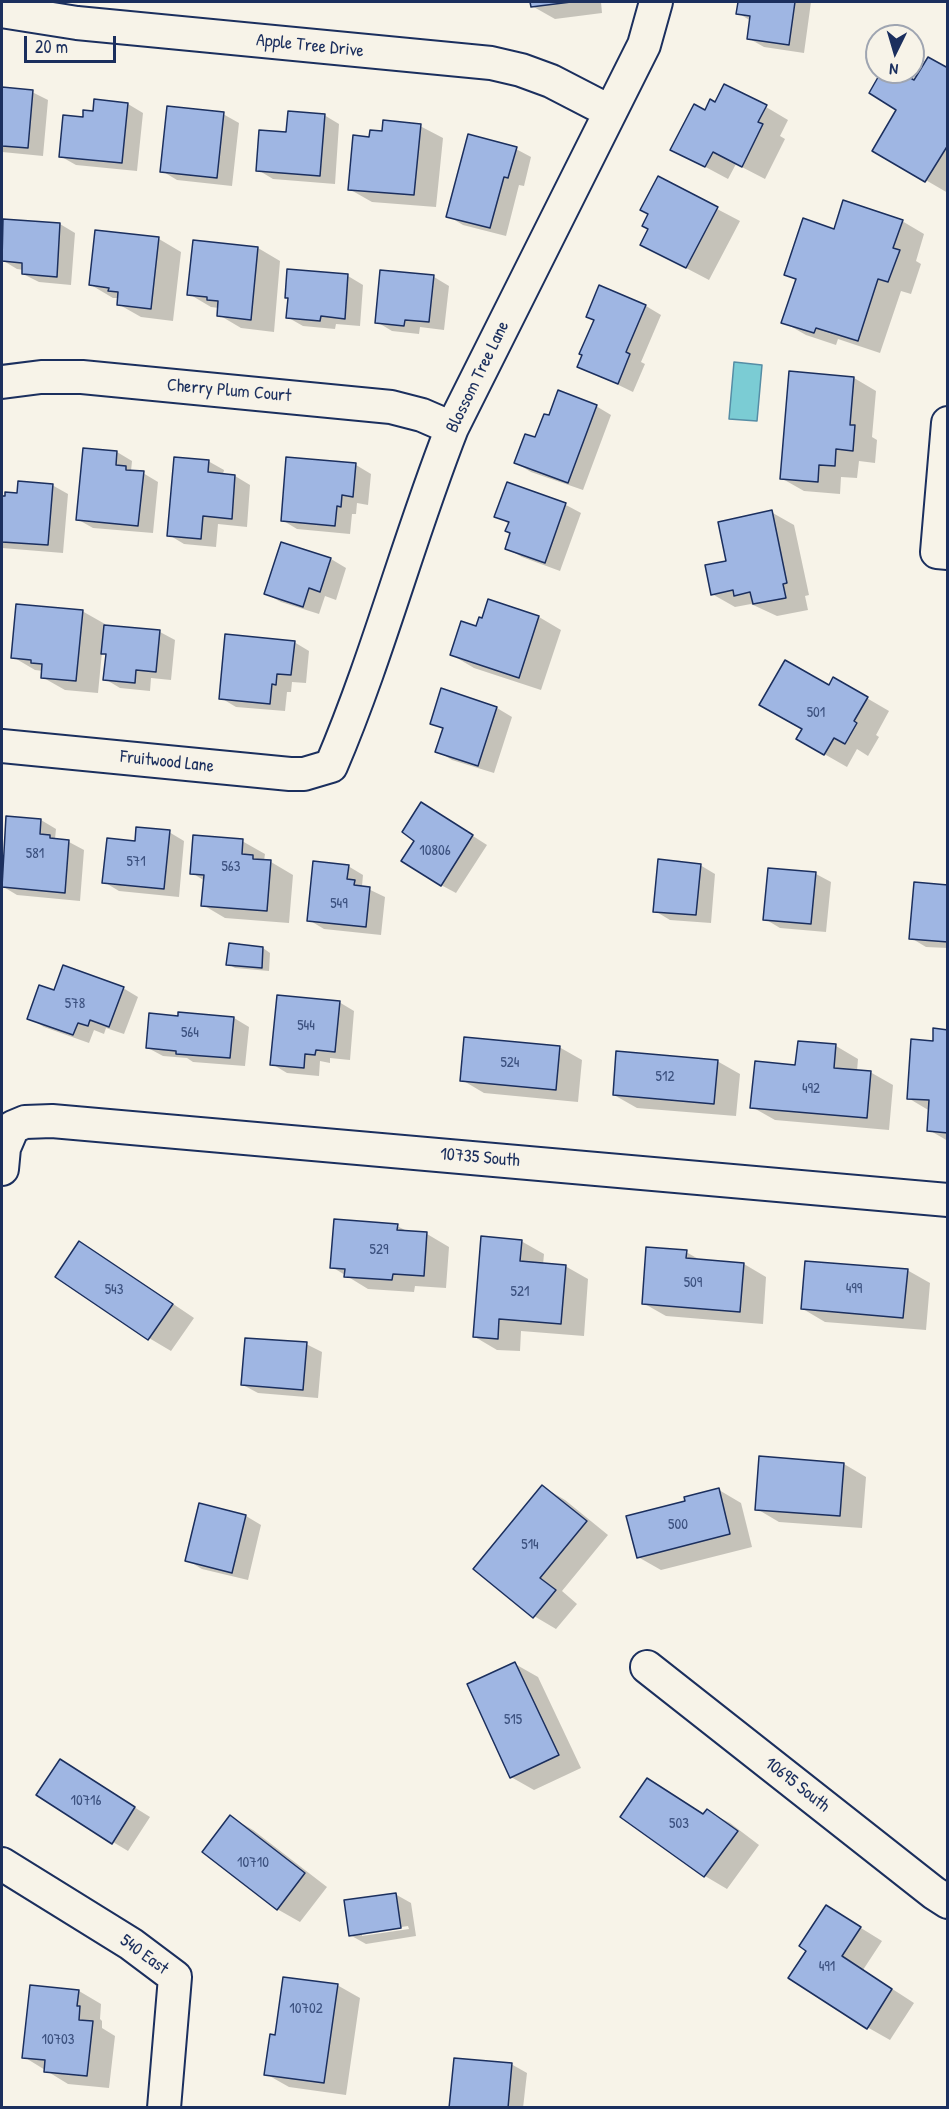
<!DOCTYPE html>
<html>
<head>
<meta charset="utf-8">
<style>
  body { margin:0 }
  #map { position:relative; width:949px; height:2109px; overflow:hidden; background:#f7f3e8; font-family:"Patrick Hand",sans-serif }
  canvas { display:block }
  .frame { position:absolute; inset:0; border:3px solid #1b2f5e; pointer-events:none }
  .north { position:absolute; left:865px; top:24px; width:60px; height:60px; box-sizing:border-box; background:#f7f3e8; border:2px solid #9fa5b1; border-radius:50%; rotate:185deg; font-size:16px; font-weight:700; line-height:24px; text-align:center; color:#1b2f5e }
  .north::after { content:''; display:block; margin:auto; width:21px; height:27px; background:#1b2f5e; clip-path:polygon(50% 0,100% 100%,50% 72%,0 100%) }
  .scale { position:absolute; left:24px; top:36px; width:92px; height:27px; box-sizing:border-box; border:3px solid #1b2f5e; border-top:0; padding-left:8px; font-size:18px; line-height:21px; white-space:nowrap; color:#1b2f5e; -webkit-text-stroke:4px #f7f3e8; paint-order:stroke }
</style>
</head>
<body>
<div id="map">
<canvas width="949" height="2109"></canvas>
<div class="frame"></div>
<div class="north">N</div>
<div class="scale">20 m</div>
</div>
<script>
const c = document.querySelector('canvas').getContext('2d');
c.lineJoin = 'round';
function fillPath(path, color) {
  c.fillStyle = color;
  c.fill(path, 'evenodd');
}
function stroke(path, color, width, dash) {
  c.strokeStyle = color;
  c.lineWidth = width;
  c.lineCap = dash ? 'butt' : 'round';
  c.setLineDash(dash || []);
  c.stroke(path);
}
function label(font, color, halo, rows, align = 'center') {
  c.font = font + ' "Patrick Hand",sans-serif';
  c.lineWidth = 5;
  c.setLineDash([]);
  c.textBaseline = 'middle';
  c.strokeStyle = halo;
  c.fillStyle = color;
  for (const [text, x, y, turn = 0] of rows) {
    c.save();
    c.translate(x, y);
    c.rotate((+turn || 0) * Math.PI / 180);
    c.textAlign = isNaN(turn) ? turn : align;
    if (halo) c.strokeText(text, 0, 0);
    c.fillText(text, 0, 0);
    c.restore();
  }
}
const water = new Path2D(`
  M734 362 762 365 757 421 729 419Z`);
fillPath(water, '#7bccd4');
stroke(water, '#558da5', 1.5);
fillPath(new Path2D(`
  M531 2H601L602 13 555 19 532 6Z
  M739 2H811L804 53 764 47 748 38 751 21 738 13Z
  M948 70V193L874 150 898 109 883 72H898L915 82Z
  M2 89 32 92 48 100 43 156 2 152Z
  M128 104 143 113 137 171 76 165 60 156 84 119Z
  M715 104 766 107 788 120 780 136 785 139 765 179 736 164 728 179 672 149 705 112Z
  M223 114 239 123 232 186 177 180 162 171Z
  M324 115 339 124 335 184 273 179 258 170 288 134Z
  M420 126 443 138 436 207 372 202 349 189 371 139 384 133Z
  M516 149 531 157 524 186 519 185 506 236 463 225 448 216Z
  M658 178 740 221 709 280 665 257 650 229V214Z
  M4 220 60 224 75 233 71 285 39 282 23 274 24 270 17 269 2 260Z
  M902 221 924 234 916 261 921 264 911 294 901 291 880 353 838 339 836 345 806 335 783 322 797 281 786 275 835 231Z
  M97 231 159 239 181 252 173 321 141 317 118 304 119 298H113L91 285Z
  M258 248 280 261 274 332 241 328 219 315V308L211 307 189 294Z
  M289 271 348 276 363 285 360 326 336 324 335 329 303 326 287 317 289 299 286 297Z
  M434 277 449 286 444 330 420 327 419 334 392 331 377 322Z
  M600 287 646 306 661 315 641 362 645 364 633 392 579 366 595 320Z
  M854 378 876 391 872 437 877 440 875 463 859 461 857 478 841 477 840 494 804 491 781 478Z
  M596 406 611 415 583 490 531 472 516 463 536 439Z
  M117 452 132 461 131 471 143 473 158 482 153 533 93 528 77 519Z
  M208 461 224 470 223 475 235 476 250 485 247 527 218 524 216 547 184 544 169 535Z
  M356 465 371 474 368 505 357 503 356 514H352L350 534 297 529 282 520Z
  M508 484 566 505 581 513 560 571 522 557 506 548 512 533 509 524 496 516Z
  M52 485 68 494 63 553 2 548V497L18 495Z
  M771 512 794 525 809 595 805 596 808 610 777 616 751 604 735 607 712 594Z
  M282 544 331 559 346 568 336 600 325 596 319 614 281 602 266 594Z
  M489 601 539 617 561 630 541 690 474 668 452 655 483 620Z
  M82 611 105 624V626L160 632 175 640 171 680 151 678 150 691 120 688 105 679 107 655 102 652 98 693 65 690 42 677 43 671 35 670 13 657Z
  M294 642 309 651 306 683 292 682 291 692H287L285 711 236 707 221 698Z
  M834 679 889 711 876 735 879 737 868 756 857 749 847 767 798 739Z
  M442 690 497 708 512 717 494 773 452 760 437 751 444 730 432 723Z
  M437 813 487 845 456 893 441 885Z
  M8 817 41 820 56 829 55 839 69 842 84 850 80 901 17 895 2 886Z
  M169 832 184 841 179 897 119 891 104 882 136 842Z
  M242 841 265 854 264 861 271 862 293 875 289 923 225 918 203 905 205 881 192 873Z
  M700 865 715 874 711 923 670 920 655 911Z
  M348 866 363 875 362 886 385 897 381 935 324 929 309 920Z
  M816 874 831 882 826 932 780 928 765 919Z
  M948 887V948L926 947 911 938Z
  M230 945 263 948 270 953 269 971 235 968 228 964Z
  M123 988 138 997 124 1034 106 1028 104 1034 94 1030 89 1043 44 1027 29 1018 55 992Z
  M339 1002 354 1011 350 1060 330 1058V1063L320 1061 319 1076 287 1073 272 1064Z
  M234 1018 249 1027 245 1066 193 1062 187 1058 163 1056 148 1048Z
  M948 1031V1141L929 1130 930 1111 908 1098 934 1043Z
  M836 1046 858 1059 857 1071 870 1072 893 1085 889 1130 775 1120 752 1107 797 1067Z
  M559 1047 582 1060 578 1102 484 1093 462 1080Z
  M717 1061 740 1074 736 1116 637 1108 614 1095Z
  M397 1226 409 1232 427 1234 449 1247 446 1288 415 1286 414 1292 368 1289 332 1267Z
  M521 1241 544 1254 543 1265 565 1266 588 1279 584 1336 521 1331 520 1351 497 1350 475 1337Z
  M80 1243 102 1256 194 1318 171 1351 149 1338Z
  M686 1252 702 1261 744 1264 766 1277 763 1324 666 1316 643 1303Z
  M907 1270 930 1283 926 1330 825 1322 803 1309Z
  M306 1344 322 1352 318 1398 258 1393 243 1385Z
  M761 1457 844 1464 866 1477 862 1528 779 1522 757 1509Z
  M543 1487 565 1500 608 1535 562 1591 577 1604 556 1629 534 1616Z
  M719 1490 741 1503 752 1547 661 1570 638 1557 686 1502Z
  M200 1505 246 1516 261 1525 248 1580 202 1569 187 1560Z
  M515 1664 538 1677 581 1768 534 1790 511 1777Z
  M75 1770 150 1817 128 1851 113 1842Z
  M648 1780 704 1814 707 1811 730 1823 759 1845 727 1889 705 1876 622 1816Z
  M231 1817 253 1830 327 1887 300 1922 277 1909Z
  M395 1894 411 1903 416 1936 366 1944 350 1935ZM408 1926 409 1929 362 1936V1933Z
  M848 1920 882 1941 863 1970 914 2003 890 2040 867 2027 808 1951Z
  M337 1985 360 1998 346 2095 289 2087 266 2074 276 2037Z
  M79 1991 101 2004 100 2019 102 2021V2028L115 2036 109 2088 68 2084 24 2057Z
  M511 2064 527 2073 523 2108H450Z`), '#0003');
const building = new Path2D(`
  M530 2H571L531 7Z
  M738 2H795L789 45 747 39 750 16 736 14Z
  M928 57 948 68V145L925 182 872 151 896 110 869 93 881 72H900L914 80Z
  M724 84 767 105 758 122 763 124 742 167 713 152 705 167 670 150 694 104 705 110 710 99 715 102Z
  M2 87 33 90 28 148 2 146Z
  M94 99 128 103 122 163 59 157 63 115 83 117V110L93 111Z
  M167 106 224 112 217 178 160 172Z
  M288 111 325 114 320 176 256 171 259 130 286 132Z
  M383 120 421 124 414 195 348 190 353 135 369 137 370 130 382 131Z
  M468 134 517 147 508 178 504 177 490 228 446 217Z
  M658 176 718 207 686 268 640 245 648 229 642 226 648 214 640 210Z
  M843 200 903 220 893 248 900 250 888 282 878 279 858 341 816 328 814 333 781 323 796 279 784 275 803 218 834 229Z
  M3 219 60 223 57 277 22 274V263L2 261Z
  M95 230 159 237 151 309 117 305 118 292 108 291 109 288 89 285Z
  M193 240 258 247 251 320 217 316 218 301 207 300V297L187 295Z
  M287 269 348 274 345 319 321 316 320 321 286 318 288 298H285Z
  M380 270 434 275 429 322 405 320 404 326 375 323Z
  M599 285 646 305 626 352 630 354 618 384 577 367 582 355 579 354 594 320 586 317Z
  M789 371 854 377 850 425H855L853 451 836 449 835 466 819 465 818 482 780 479Z
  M558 390 597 405 568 483 514 463 525 434 535 437 544 414 549 415Z
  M83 448 117 451 116 465 126 466V470L144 471 138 526 76 520Z
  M174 457 209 460 208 472 235 475 232 519 203 516 201 539 167 536Z
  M286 457 356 463 353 497 342 495 341 507 337 506 335 526 281 521Z
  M18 481 53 484 48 545 2 542V496H5V492L17 493Z
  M507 482 566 503 545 563 505 549 510 533 505 531 509 522 494 517Z
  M772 510 787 583 783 584 786 598 753 604 750 592 734 596 733 590 711 595 705 565 726 561 718 522Z
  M281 542 331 558 320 592 309 588 303 607 264 594Z
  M488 599 539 616 519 678 450 655 461 621 476 626 479 617 482 618Z
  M16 604 83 610 76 681 41 678 42 664 31 663V660L11 658Z
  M104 625 160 630 156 672 136 670 135 683 103 680 106 654H101Z
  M225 634 295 641 291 675 277 674 276 685 272 684 270 704 219 699Z
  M785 660 829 685 833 677 868 697 854 721 857 723 845 744 834 738 824 755 796 739 802 729 759 705Z
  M441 688 497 707 478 766 435 752 443 728 430 724Z
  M421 802 473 835 441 886 401 861 414 841 402 832Z
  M6 816 41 819 40 834 50 835V838L69 840 65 893 2 887Z
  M136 827 170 830 164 889 102 883 107 838 135 841Z
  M193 835 243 839 242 854 253 855V859L271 860 267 911 201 906 204 875 190 874Z
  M658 859 701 864 696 915 653 912Z
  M313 861 349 865 347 879 355 880 354 885 370 887 366 927 307 921Z
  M768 868 816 872 811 924 763 920Z
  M914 882 948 885V942L909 939Z
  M229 943 263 947 262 968 226 965Z
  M63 965 124 987 109 1027 90 1020 88 1026 78 1023 73 1035 27 1019 39 985 54 990Z
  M277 995 340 1001 335 1052 316 1050 315 1055 305 1054 304 1068 270 1065Z
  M178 1012 234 1017 230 1058 176 1054V1051L146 1048 149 1013 178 1016Z
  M933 1028 948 1030V1133L927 1131 929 1100 907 1099 911 1039 933 1041Z
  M464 1037 560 1046 556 1090 460 1081Z
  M798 1041 836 1044 834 1068 871 1071 867 1118 750 1108 755 1061 795 1065Z
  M616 1051 718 1060 714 1104 613 1095Z
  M334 1219 398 1224 397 1230 427 1232 424 1276 393 1274 392 1280 344 1277 345 1269 330 1268Z
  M481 1236 522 1240 520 1261 566 1265 561 1324 499 1319 498 1339 473 1337Z
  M79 1241 173 1304 148 1340 55 1277Z
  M646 1247 687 1250 686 1258 744 1263 740 1312 642 1304Z
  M805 1261 908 1269 903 1318 801 1309Z
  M245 1338 307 1342 303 1390 241 1385Z
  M759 1456 844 1463 840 1516 755 1510Z
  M542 1485 587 1521 540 1578 556 1590 533 1618 473 1569Z
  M719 1488 730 1534 637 1558 626 1516 685 1501 684 1497Z
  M199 1503 246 1515 232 1573 185 1561Z
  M515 1662 559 1755 510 1778 467 1684Z
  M60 1759 135 1807 112 1844 36 1795Z
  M647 1778 703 1814 707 1809 738 1831 704 1877 620 1817Z
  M230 1815 305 1873 277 1910 202 1852Z
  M396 1893 401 1928 349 1936 344 1900Z
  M826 1905 861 1927 842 1956 892 1989 867 2029 788 1978 806 1951 799 1946Z
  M283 1977 338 1984 324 2083 264 2075 270 2034 275 2035Z
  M30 1985 79 1990 77 2006H80L79 2020 93 2021 87 2076 44 2072 45 2060 22 2058Z
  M454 2058 512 2063 508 2108H449Z`);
fillPath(building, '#9fb6e3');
stroke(building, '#1b2f5e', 1.5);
const minor = new Path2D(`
  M2 11 77 23 491 63 521 70 551 81 609 111
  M2 382 41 377H82L391 407 422 415 452 428
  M948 423 937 552 948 553
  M2 746 290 774H304L331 766C378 656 408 540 452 428L644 45 656 2
  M2 1169 4 1148 13 1127 25 1122 52 1121 948 1200
  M647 1667 934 1893 948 1902
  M2 1864 131 1944 175 1977 164 2108`);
stroke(minor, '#1b2f5e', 36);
stroke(minor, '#f7f3e8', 32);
label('15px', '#3c517f', null, [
  ["501",816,713],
  ["10806",435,851],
  ["581",35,854],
  ["571",136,862],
  ["563",231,867],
  ["549",339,904],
  ["578",75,1004],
  ["544",306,1026],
  ["564",190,1033],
  ["524",510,1063],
  ["512",665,1077],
  ["492",811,1089],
  ["529",379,1250],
  ["509",693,1283],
  ["499",854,1289],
  ["543",114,1290],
  ["521",520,1292],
  ["500",678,1525],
  ["514",530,1545],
  ["515",513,1720],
  ["10716",86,1801],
  ["503",679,1824],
  ["10710",253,1863],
  ["491",827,1967],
  ["10702",306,2009],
  ["10703",58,2040]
]);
label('18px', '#1b2f5e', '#f7f3e8', [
  ["Apple Tree Drive",310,46,6],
  ["Blossom Tree Lane",478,377,-64],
  ["Cherry Plum Court",229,391,5],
  ["Fruitwood Lane",167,762,6],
  ["10735 South",480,1158,5],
  ["10695 South",797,1785,38],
  ["540 East",144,1955,36]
]);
</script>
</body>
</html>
